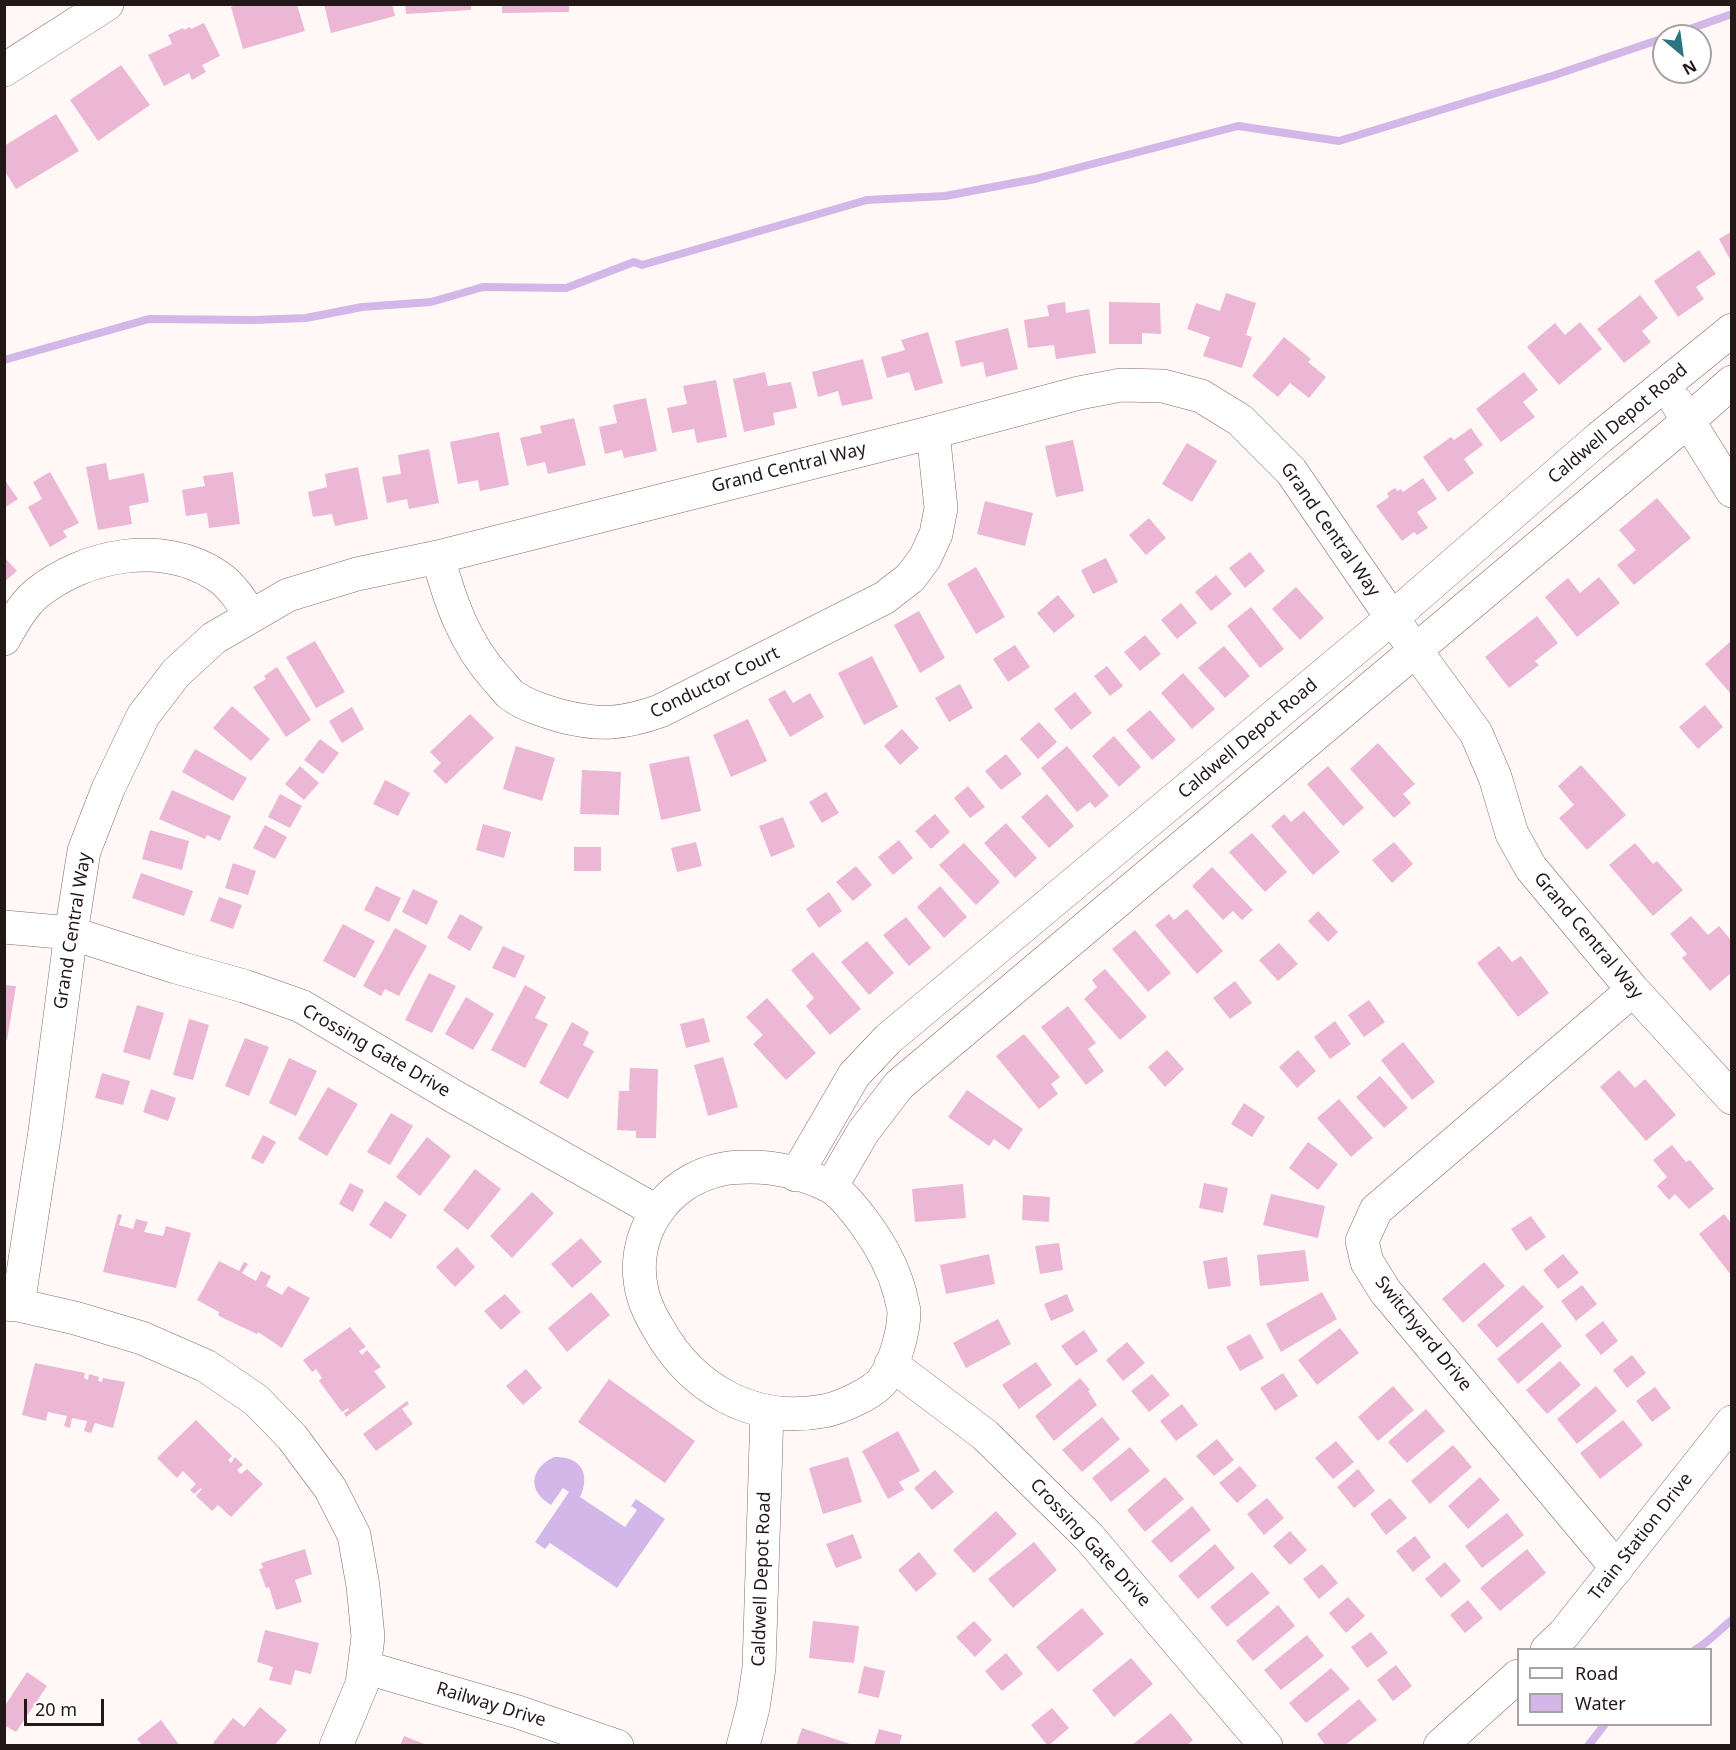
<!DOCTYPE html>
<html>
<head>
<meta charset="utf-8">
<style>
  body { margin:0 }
  #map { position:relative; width:1736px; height:1750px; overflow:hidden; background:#fff8f7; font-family:"Noto Sans",sans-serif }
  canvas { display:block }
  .frame { position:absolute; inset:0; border:6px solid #231818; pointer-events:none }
  .legend { position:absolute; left:1517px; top:1648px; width:195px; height:78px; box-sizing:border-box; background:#fff; border:2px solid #a7a3a3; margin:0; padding:8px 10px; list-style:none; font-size:18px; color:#231818 }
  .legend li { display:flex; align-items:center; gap:12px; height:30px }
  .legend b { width:30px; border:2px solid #a7a3a3 }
  .north { position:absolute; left:1652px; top:24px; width:60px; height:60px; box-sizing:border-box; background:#fff; border:2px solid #a7a3a3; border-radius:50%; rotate:151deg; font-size:16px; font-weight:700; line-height:24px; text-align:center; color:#231818 }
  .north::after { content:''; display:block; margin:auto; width:21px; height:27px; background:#2c747f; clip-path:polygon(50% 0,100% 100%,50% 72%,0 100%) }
  .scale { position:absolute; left:24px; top:1699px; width:80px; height:27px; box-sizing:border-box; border:3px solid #231818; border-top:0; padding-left:8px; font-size:18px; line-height:21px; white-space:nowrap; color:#231818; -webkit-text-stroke:4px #fff; paint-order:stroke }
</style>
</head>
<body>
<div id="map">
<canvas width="1736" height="1750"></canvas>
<div class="frame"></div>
<ul class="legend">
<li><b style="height:8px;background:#fff"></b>Road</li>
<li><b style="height:16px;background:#d3b7e8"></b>Water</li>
</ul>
<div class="north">N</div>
<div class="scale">20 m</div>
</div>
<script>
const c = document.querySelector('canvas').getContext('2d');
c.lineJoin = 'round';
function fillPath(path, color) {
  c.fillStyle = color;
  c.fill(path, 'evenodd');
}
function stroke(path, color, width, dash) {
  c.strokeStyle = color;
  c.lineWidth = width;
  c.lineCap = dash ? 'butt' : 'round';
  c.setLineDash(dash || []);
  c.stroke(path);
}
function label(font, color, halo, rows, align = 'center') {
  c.font = font + ' "Noto Sans",sans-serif';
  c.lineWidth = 4.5;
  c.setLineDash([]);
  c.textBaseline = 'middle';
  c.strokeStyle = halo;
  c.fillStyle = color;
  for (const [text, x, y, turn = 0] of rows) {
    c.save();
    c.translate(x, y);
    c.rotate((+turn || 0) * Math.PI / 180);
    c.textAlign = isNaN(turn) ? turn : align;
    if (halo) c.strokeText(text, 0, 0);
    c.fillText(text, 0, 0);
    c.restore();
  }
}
fillPath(new Path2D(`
  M554 1457C581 1456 591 1474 580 1497L625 1527 637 1510 631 1506 636 1499 665 1519 617 1588 550 1543 545 1549 535 1542 569 1492 563 1488 551 1505C527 1491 530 1468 554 1457Z`), '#d3b7e8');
stroke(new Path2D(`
  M1670 36 1732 14
  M4 360 149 319 254 320 306 318 362 307 431 302 483 287 566 288 634 262 642 265 867 200 945 196 1035 179 1238 126 1339 141 1552 76 1664 38
  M1695 1650C1709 1642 1719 1630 1732 1620
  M1588 1746 1605 1724`), '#d3b7e8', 8);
fillPath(new Path2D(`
  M238 4 252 6 297 5 305 31 243 49 231 7Z
  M324 4H392L395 16 331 33Z
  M405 4H471V10L406 14Z
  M502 4H569V12L502 13Z
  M204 23 220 56 202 65 206 72 192 80 189 73 164 86 148 55 172 44 168 35 183 28 184 30 190 27 191 29Z
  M121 65 150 105 98 141 70 100Z
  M56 114 79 151 16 189 4 170V146Z
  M1731 232V261L1719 239Z
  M1699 250 1716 274 1696 287 1704 299 1678 317 1654 281Z
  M1226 293 1256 303 1246 335 1252 337 1242 368 1203 356 1210 337 1187 329 1196 303 1220 311Z
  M1640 295 1658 318 1642 331 1651 342 1624 363 1597 329Z
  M1065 302 1066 313 1089 309 1096 353 1056 359 1054 345 1028 348 1024 320 1049 316 1047 305Z
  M1109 302 1160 303 1161 334 1142 333V344H1109Z
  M1580 322 1602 349 1559 385 1527 347 1555 323 1565 335Z
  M1008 328 1018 369 986 377 983 362 961 367 955 341Z
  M928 332 943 383 915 391 909 372 887 378 881 357 905 350 901 340Z
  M1284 337 1311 359 1308 362 1326 377 1309 398 1290 383 1278 397 1252 376Z
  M863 359 873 399 842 406 838 391 818 397 812 372Z
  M765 372 768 386 791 382 797 408 773 413 775 425 744 432 733 379Z
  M1524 372 1538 390 1523 402 1535 417 1501 442 1476 409Z
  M716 380 727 437 697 443 694 429 672 433 667 408 687 404 683 386Z
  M646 398 657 451 624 458 622 450 605 454 599 427 617 423 613 405Z
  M574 418 586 465 548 474 545 462 527 466 520 438 542 433 540 426Z
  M1471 428 1483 445 1464 459 1474 473 1448 492 1423 457 1451 437 1454 440Z
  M499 432 509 485 480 491 478 480 458 484 450 442Z
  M1073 440 1084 491 1056 497 1045 446Z
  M1187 443 1217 461 1192 502 1162 484Z
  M429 449 439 503 409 509 407 499 387 503 382 477 401 474 398 455Z
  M106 463 109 480 144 473 149 502 129 506 132 524 98 530 86 467Z
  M358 467 368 519 335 526 332 514 313 517 308 492 327 487 325 474Z
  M50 472 79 523 63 531 67 537 50 547 28 507 42 499 33 482Z
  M233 472 240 524 209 528 207 513 186 516 182 490 205 486 203 476Z
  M1423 478 1437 499 1417 512 1428 528 1417 535 1414 532 1402 541 1376 506 1389 497 1387 493 1395 488 1397 491 1401 489 1403 492Z
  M4 479 18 499 4 508Z
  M1657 498 1691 538 1634 585 1617 565 1636 550 1619 530Z
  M985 501 1033 513 1025 546 977 534Z
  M1149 518 1166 538 1146 555 1129 535Z
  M1250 552 1265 571 1245 588 1229 568Z
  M4 557 17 571 4 582Z
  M1106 558 1118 582 1093 594 1081 570Z
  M976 567 1005 617 976 634 947 584Z
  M1216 575 1232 594 1211 611 1195 592Z
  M1599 577 1620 603 1577 637 1545 597 1568 578 1580 593Z
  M1296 587 1324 618 1300 640 1272 609Z
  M1058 595 1075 616 1054 633 1037 613Z
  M1181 603 1197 623 1177 639 1161 620Z
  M1251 607 1284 649 1260 668 1227 626Z
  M919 611 945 658 920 673 894 625Z
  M1537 616 1558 643 1535 661 1539 665 1509 688 1485 657Z
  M1145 635 1161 654 1140 671 1124 652Z
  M315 641 345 692 316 708 286 657Z
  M1731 641V694L1705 664Z
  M1015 645 1030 667 1008 682 993 659Z
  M1224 646 1250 676 1225 698 1198 668Z
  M872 656 898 707 864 725 838 673Z
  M1107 666 1123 686 1110 696 1094 676Z
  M277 667 311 720 286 737 253 687 266 679 264 676Z
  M1183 673 1215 709 1192 729 1161 693Z
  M960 684 973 708 949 722 935 698Z
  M785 690 793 703 810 693 824 717 790 737 768 699Z
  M1075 692 1092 713 1071 730 1054 709Z
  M1705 705 1723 727 1698 749 1679 727Z
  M232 706 270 739 251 761 213 728Z
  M352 707 364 729 342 743 329 721Z
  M1150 710 1176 740 1152 760 1126 730Z
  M470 714 494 738 446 784 433 771 441 763 430 752Z
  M748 719 767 761 731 777 713 735Z
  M1039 722 1057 742 1038 759 1020 739Z
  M902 729 919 748 900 765 884 746Z
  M1114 736 1141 767 1119 787 1092 756Z
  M320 739 339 753 323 774 304 760Z
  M1378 743 1415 784 1403 794 1411 803 1394 818 1350 769Z
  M516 746 555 758 542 801 503 789Z
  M1067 746 1109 796 1095 808 1090 802 1077 812 1041 768Z
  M195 749 247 778 233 801 182 772Z
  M1006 754 1022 774 1001 790 985 771Z
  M689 756 701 811 661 820 649 764Z
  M1581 765 1626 815 1587 850 1559 818 1574 805 1558 786Z
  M300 766 319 783 304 800 285 784Z
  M1328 766 1364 808 1343 826 1307 784Z
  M582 770 621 772 619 815 580 814Z
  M385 780 410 793 398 816 373 804Z
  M968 786 985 807 970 818 954 798Z
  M172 790 231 816 220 841 207 835 205 839 159 819Z
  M826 792 839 813 822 823 809 802Z
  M280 794 302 806 290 828 268 817Z
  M1047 794 1074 826 1049 848 1021 817Z
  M1304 811 1340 852 1313 875 1271 826 1284 814 1291 822Z
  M935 814 950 832 931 849 915 831Z
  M783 817 795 847 771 857 759 826Z
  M1006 823 1037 858 1015 878 984 843Z
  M483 824 511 832 504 858 476 850Z
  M265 825 287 837 275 859 253 848Z
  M150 830 189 841 182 870 142 859Z
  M1252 833 1287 872 1265 892 1229 852Z
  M899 840 913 858 893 875 878 857Z
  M696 842 702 866 677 872 671 848Z
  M1394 842 1413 864 1392 883 1372 860Z
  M964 843 1000 882 976 905 939 865Z
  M1635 843 1653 864 1657 861 1683 890 1653 916 1609 865Z
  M574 847H601V871H574Z
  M233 863 256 871 248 895 225 888Z
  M856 866 872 885 853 901 836 882Z
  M1212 867 1253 910 1242 920 1233 911 1223 920 1192 886Z
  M141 873 193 891 184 916 132 898Z
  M376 886 401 898 389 922 364 910Z
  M940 886 967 917 944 938 917 907Z
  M413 889 438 901 427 925 402 912Z
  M829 892 842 911 819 928 806 909Z
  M219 897 242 905 233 929 210 921Z
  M1187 909 1223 951 1197 974 1155 925 1169 914 1174 920Z
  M1318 911 1338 932 1328 942 1308 921Z
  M460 914 483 927 470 951 447 938Z
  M1691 916 1708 935 1719 926 1730 939 1731 938V973L1710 991 1682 958 1687 954 1670 934Z
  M906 917 931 948 909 966 883 935Z
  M343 924 375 941 355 978 323 961Z
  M395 928 427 946 399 996 385 989 381 996 363 986Z
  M1135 930 1171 973 1148 992 1112 949Z
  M867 941 894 973 869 995 841 962Z
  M1279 943 1298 964 1278 981 1259 960Z
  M503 946 525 956 515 978 492 968Z
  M1499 946 1512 962 1521 956 1549 993 1518 1017 1477 963Z
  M813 952 861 1009 830 1035 806 1006 814 998 791 970Z
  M1105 969 1147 1017 1120 1040 1084 999 1097 987 1092 980Z
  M429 973 456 986 432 1033 405 1020Z
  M1235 981 1252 1003 1230 1019 1213 998Z
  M4 985 16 986 7 1040H4Z
  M525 985 546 997 535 1018 548 1024 525 1068 491 1050Z
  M466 997 494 1014 473 1050 445 1034Z
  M767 998 816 1053 786 1080 753 1044 763 1035 746 1017Z
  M1369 1000 1385 1022 1364 1037 1348 1015Z
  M137 1005 164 1013 150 1060 123 1052Z
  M1068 1006 1096 1043 1088 1049 1104 1071 1086 1085 1041 1027Z
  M704 1018 710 1042 686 1048 680 1024Z
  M189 1019 209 1025 193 1080 173 1075Z
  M1335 1021 1351 1044 1330 1059 1314 1037Z
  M572 1022 589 1032 583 1045 594 1051 568 1099 539 1083Z
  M1024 1034 1060 1077 1051 1084 1058 1094 1039 1109 996 1056Z
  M245 1038 269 1047 249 1096 225 1086Z
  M1403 1042 1435 1082 1412 1100 1381 1060Z
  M1167 1050 1184 1069 1165 1087 1148 1067Z
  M1298 1050 1316 1071 1297 1088 1279 1067Z
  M723 1057 738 1107 708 1116 694 1065Z
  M289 1058 317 1071 296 1116 269 1103Z
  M630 1068 658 1069 656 1138H636V1131L617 1130 619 1091H629Z
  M1619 1070 1635 1088 1645 1079 1676 1115 1646 1141 1600 1087Z
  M102 1073 130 1081 123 1105 95 1098Z
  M1380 1076 1408 1108 1384 1128 1356 1097Z
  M328 1087 358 1104 327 1156 298 1139Z
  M151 1089 176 1098 168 1121 143 1112Z
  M967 1090 1023 1129 1009 1150 994 1139 989 1146 948 1117Z
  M1339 1099 1373 1138 1351 1157 1317 1118Z
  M1244 1103 1265 1117 1252 1137 1231 1124Z
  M391 1113 413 1126 390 1165 367 1152Z
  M263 1135 276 1142 263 1164 251 1158Z
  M427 1137 451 1156 420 1196 396 1177Z
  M1308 1142 1338 1164 1318 1190 1289 1168Z
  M1672 1145 1686 1162 1690 1160 1714 1189 1689 1209 1675 1194 1669 1200 1657 1186 1667 1177 1653 1160Z
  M475 1169 501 1189 468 1230 443 1210Z
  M350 1183 364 1190 353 1212 339 1204Z
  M1204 1183 1228 1188 1223 1213 1199 1208Z
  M963 1184 966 1218 915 1222 912 1189Z
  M532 1192 554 1213 512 1258 490 1236Z
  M1271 1194 1325 1206 1318 1238 1263 1225Z
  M1023 1195 1050 1197 1049 1222 1022 1220Z
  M385 1201 407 1215 391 1239 369 1225Z
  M118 1214 122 1215 119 1225 133 1229 136 1219 148 1222 144 1232 163 1236 166 1226 191 1233 176 1288 103 1272Z
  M1724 1214 1731 1223V1275L1699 1234Z
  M1531 1216 1546 1237 1526 1251 1511 1229Z
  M581 1238 602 1262 572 1288 551 1264Z
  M1059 1243 1063 1270 1040 1274 1035 1246Z
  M457 1247 475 1267 455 1287 436 1267Z
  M1305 1250 1309 1281 1260 1286 1257 1255Z
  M989 1254 995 1284 946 1294 940 1265Z
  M1563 1254 1579 1273 1558 1289 1543 1270Z
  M1227 1257 1231 1286 1208 1289 1203 1261Z
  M219 1261 239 1271 244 1262 248 1264 242 1273 247 1276 256 1281 261 1271 271 1276 266 1286 282 1295 288 1286 310 1298 282 1348 258 1332 257 1334 221 1317 218 1315 219 1312 197 1300Z
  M1484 1262 1505 1286 1463 1323 1442 1299Z
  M1523 1285 1544 1307 1497 1348 1477 1325Z
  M1582 1285 1597 1304 1576 1321 1561 1301Z
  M591 1292 610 1315 567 1352 548 1328Z
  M1322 1292 1337 1319 1281 1352 1266 1324Z
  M505 1294 521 1312 501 1330 484 1311Z
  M1067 1294 1074 1311 1051 1321 1044 1304Z
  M998 1319 1011 1344 966 1368 953 1343Z
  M1603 1321 1618 1341 1601 1355 1585 1335Z
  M1542 1322 1562 1346 1518 1384 1497 1359Z
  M350 1327 366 1347 359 1351 362 1355 367 1350 381 1367 374 1371 386 1387 346 1417 344 1413 349 1410 348 1408 342 1412 319 1381 322 1378 316 1369 312 1372 303 1360Z
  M1340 1328 1359 1353 1317 1385 1298 1360Z
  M1084 1330 1098 1351 1076 1366 1061 1346Z
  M1250 1334 1264 1358 1240 1371 1226 1347Z
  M1127 1342 1145 1363 1123 1381 1106 1360Z
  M1632 1355 1646 1373 1627 1388 1613 1370Z
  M1560 1361 1581 1385 1547 1414 1526 1390Z
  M1036 1362 1052 1385 1019 1409 1002 1385Z
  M35 1363 85 1373 84 1378 88 1380 89 1374 99 1377 98 1381 102 1382 103 1378 125 1382 113 1428 95 1423 91 1433 84 1431 87 1421 72 1418 70 1428 64 1426 67 1416 48 1412 46 1421 22 1415Z
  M526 1369 542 1388 523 1405 506 1386Z
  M1283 1373 1298 1396 1275 1411 1260 1388Z
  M1152 1374 1170 1395 1149 1412 1131 1391Z
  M1080 1378 1090 1390 1088 1391 1097 1405 1054 1441 1035 1416Z
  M609 1379 695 1441 665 1483 578 1422Z
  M1393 1386 1414 1410 1378 1441 1358 1417Z
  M1596 1386 1617 1411 1577 1444 1557 1419Z
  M1655 1387 1671 1408 1652 1422 1636 1401Z
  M407 1401 409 1404 402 1409 413 1424 376 1451 363 1434Z
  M1182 1404 1198 1425 1176 1441 1160 1421Z
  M1426 1409 1445 1431 1407 1463 1388 1442Z
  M1102 1417 1120 1439 1082 1472 1062 1450Z
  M196 1420 232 1456 228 1460 231 1463 235 1457 243 1465 237 1470 241 1474 247 1469 263 1484 231 1517 218 1505 212 1511 196 1496 202 1489 201 1488 194 1494 190 1490 196 1484 183 1471 177 1478 157 1458Z
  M1623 1420 1643 1445 1600 1479 1580 1453Z
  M898 1431 920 1471 899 1482 904 1490 888 1499 862 1451Z
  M1217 1439 1234 1460 1214 1476 1196 1456Z
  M1336 1441 1354 1462 1333 1479 1315 1458Z
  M1453 1445 1472 1467 1430 1504 1411 1481Z
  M1130 1447 1150 1471 1111 1502 1092 1478Z
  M848 1457 862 1502 823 1514 809 1468Z
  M1240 1466 1257 1486 1237 1503 1219 1483Z
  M1358 1469 1375 1491 1354 1508 1337 1487Z
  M935 1470 954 1492 932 1510 914 1488Z
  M1165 1477 1184 1499 1145 1532 1127 1510Z
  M1480 1477 1500 1500 1468 1529 1448 1506Z
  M1267 1498 1284 1518 1264 1535 1247 1514Z
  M1390 1498 1407 1518 1386 1535 1370 1514Z
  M1192 1506 1211 1530 1171 1563 1151 1541Z
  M996 1511 1017 1534 974 1573 953 1550Z
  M1507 1513 1524 1535 1482 1568 1465 1546Z
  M1290 1531 1307 1550 1290 1565 1273 1546Z
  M853 1534 862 1558 836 1568 826 1544Z
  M1415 1536 1431 1557 1413 1572 1396 1551Z
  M1034 1542 1057 1570 1013 1608 988 1579Z
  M1215 1544 1235 1568 1198 1599 1178 1576Z
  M305 1549 312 1574 295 1580 302 1602 276 1610 269 1587 266 1588 259 1569 263 1568 261 1563Z
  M1527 1549 1546 1573 1500 1611 1480 1588Z
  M919 1552 937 1574 916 1592 898 1570Z
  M1445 1562 1461 1581 1441 1598 1425 1579Z
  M1322 1564 1338 1583 1319 1599 1303 1579Z
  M1252 1572 1270 1593 1227 1627 1210 1607Z
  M1348 1597 1365 1616 1346 1633 1329 1613Z
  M1468 1600 1483 1618 1465 1633 1450 1615Z
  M1278 1605 1295 1626 1253 1661 1236 1641Z
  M1082 1608 1104 1634 1058 1672 1036 1647Z
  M813 1621 859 1626 854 1663 809 1658Z
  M974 1621 992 1640 975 1657 956 1637Z
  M265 1630 319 1643 311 1674 295 1670 291 1685 269 1680 273 1667 257 1662Z
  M1371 1632 1388 1653 1367 1668 1351 1647Z
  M1307 1635 1324 1656 1281 1690 1264 1670Z
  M1006 1653 1023 1674 1002 1691 985 1671Z
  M1131 1658 1153 1684 1114 1717 1092 1690Z
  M1396 1665 1412 1686 1393 1701 1377 1680Z
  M864 1666 885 1671 879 1698 858 1693Z
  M1331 1668 1350 1689 1306 1723 1289 1703Z
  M27 1672 47 1686 16 1732 4 1725V1707Z
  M1359 1699 1377 1720 1344 1746H1326L1317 1734Z
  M260 1707 287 1730 274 1746H216L213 1743 233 1718 244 1727Z
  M1052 1708 1069 1728 1048 1746 1031 1725Z
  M1171 1713 1193 1740 1186 1746H1131Z
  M161 1720 180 1746H143L137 1739Z
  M802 1728 853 1745 852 1746H796Z
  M879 1729 902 1735 899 1746H874Z
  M404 1736 427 1745V1746H400Z`), '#ecb6d5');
const minor = new Path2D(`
  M4 70 107 4
  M1677 403 1732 491
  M438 557C450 601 464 642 495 677 500 682 505 689 510 694 524 705 544 711 561 716 600 726 623 724 660 711L884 598 910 578 925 558 936 534 941 508 933 432
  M4 639C12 624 23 605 36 594 85 554 164 539 219 577 233 587 242 602 251 616
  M4 927 71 933 176 967 244 986 301 1006 453 1096 656 1211
  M750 1167C776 1167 805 1174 829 1186 841 1192 858 1214 866 1225 882 1247 893 1267 900 1293 901 1299 903 1305 904 1311 904 1331 895 1364 883 1380 874 1393 840 1408 824 1411 753 1424 692 1389 658 1328 652 1318 646 1306 643 1295 627 1237 665 1180 723 1169 732 1167 741 1167 750 1167Z
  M796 1175 854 1075 888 1039 1392 618 1599 438 1732 330
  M831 1187 863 1132 899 1085 1688 421 1732 382
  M4 1304 18 1305 75 1318 142 1338 206 1366 256 1400 292 1437 330 1488 354 1535 363 1586 368 1637 362 1684 336 1746
  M18 1305 45 1131 71 933 84 851 108 789 143 716 176 673 214 638 288 595 357 574 438 557 933 432 1079 393 1121 385 1163 386 1201 396 1240 420 1291 471 1392 618 1476 733 1495 777 1512 834 1531 868 1633 990 1732 1098
  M891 1364 985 1435 1089 1537 1266 1746
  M1617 1568 1385 1291 1367 1262 1362 1241 1376 1210 1633 990
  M1547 1650 1564 1634 1732 1422
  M364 1667 518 1712 617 1746
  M743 1746 753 1708 759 1668 767 1411
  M1440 1746 1518 1676`);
stroke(minor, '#876a6a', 34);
stroke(minor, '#fff', 33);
label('18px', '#231818', '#fff', [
  ["Caldwell Depot Road",1618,424,-40],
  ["Grand Central Way",789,468,-14],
  ["Grand Central Way",1330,530,55],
  ["Conductor Court",715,683,-26],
  ["Caldwell Depot Road",1248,739,-40],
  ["Grand Central Way",73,931,-81],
  ["Grand Central Way",1588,936,50],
  ["Crossing Gate Drive",376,1051,30],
  ["Switchyard Drive",1423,1334,51],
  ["Train Station Drive",1641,1537,-52],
  ["Crossing Gate Drive",1090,1543,47],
  ["Caldwell Depot Road",762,1579,-88],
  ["Railway Drive",491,1705,17]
]);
</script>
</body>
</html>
